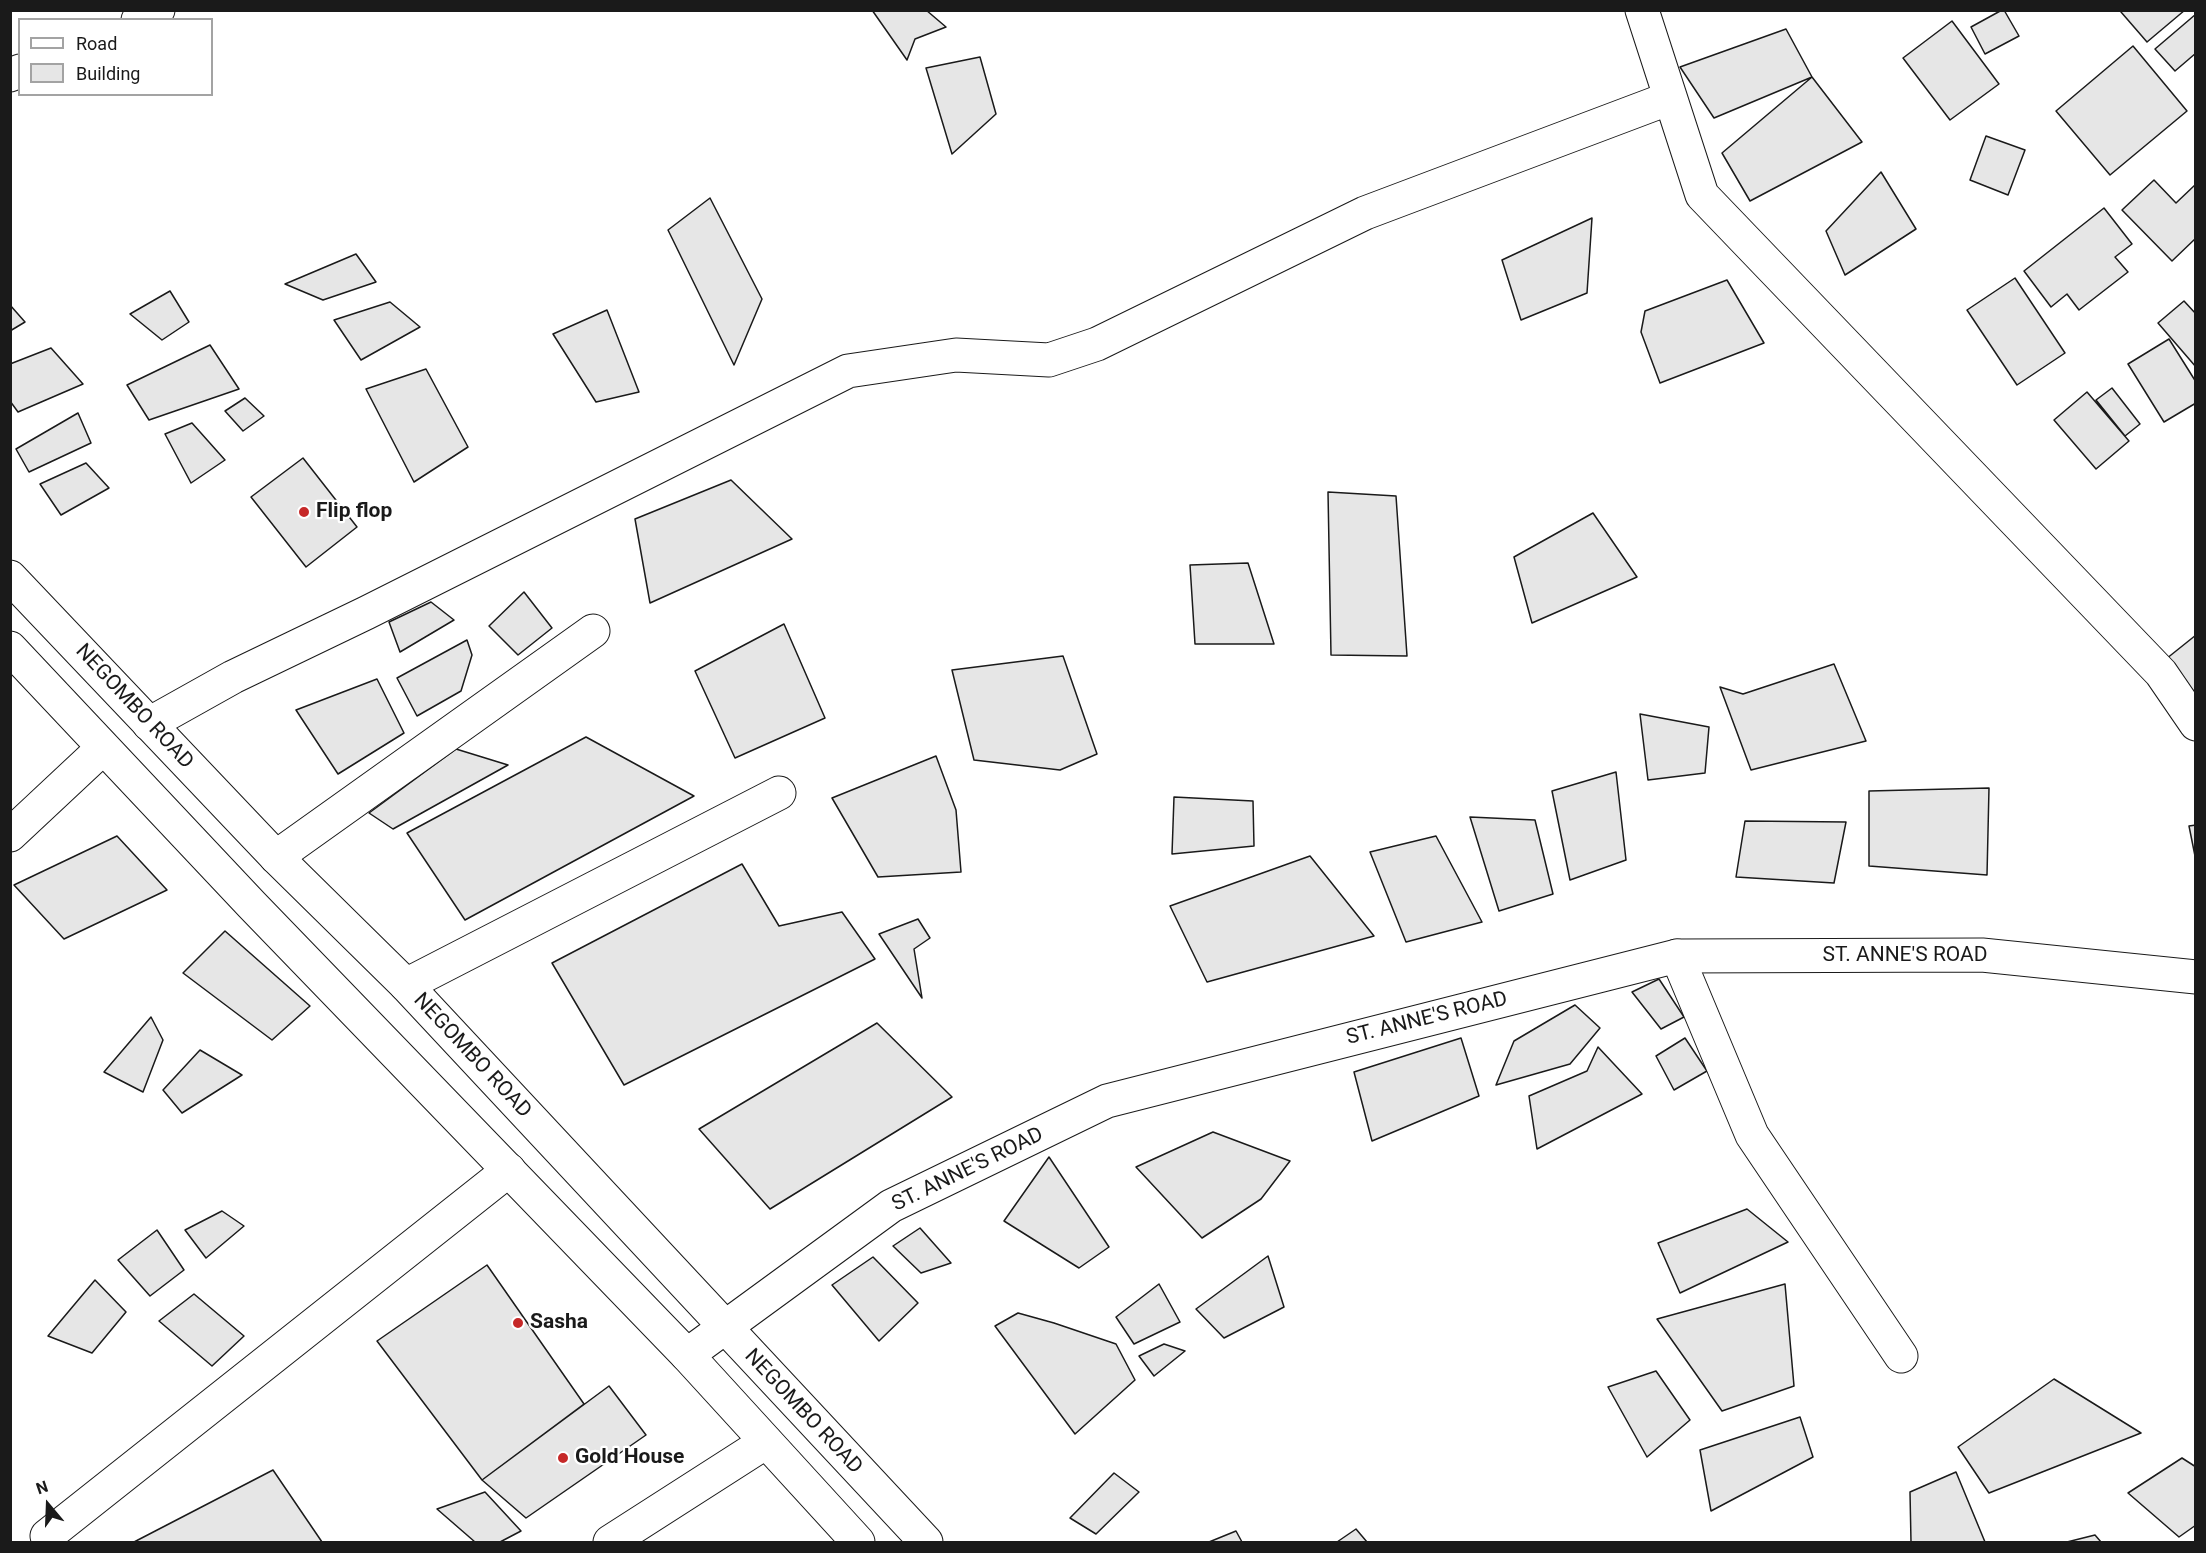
<!DOCTYPE html>
<html>
<head>
<meta charset="utf-8">
<style>
  body { margin:0 }
  #map { position:relative; width:2206px; height:1553px; overflow:hidden; background:#fff; font-family:Roboto,sans-serif }
  canvas { display:block }
  .frame { position:absolute; inset:0; border:12px solid #1a1a1a; pointer-events:none }
  .legend { position:absolute; left:18px; top:18px; width:195px; height:78px; box-sizing:border-box; background:#fff; border:2px solid #a3a3a3; margin:0; padding:8px 10px; list-style:none; font-size:18px; color:#1a1a1a }
  .legend li { display:flex; align-items:center; gap:12px; height:30px }
  .legend b { width:30px; border:2px solid #a3a3a3 }
  .north { position:absolute; left:18px; top:1475px; width:60px; height:60px; -webkit-text-stroke:4px #fff; paint-order:stroke; rotate:341deg; font-size:16px; font-weight:700; line-height:24px; text-align:center; color:#1a1a1a }
  .north::after { content:''; display:block; margin:auto; width:21px; height:27px; background:#1a1a1a; clip-path:polygon(50% 0,100% 100%,50% 72%,0 100%) }
</style>
</head>
<body>
<div id="map">
<canvas width="2206" height="1553"></canvas>
<div class="frame"></div>
<ul class="legend">
<li><b style="height:8px;background:#fff"></b>Road</li>
<li><b style="height:16px;background:#e6e6e6"></b>Building</li>
</ul>
<div class="north">N</div>
</div>
<script>
const c = document.querySelector('canvas').getContext('2d');
c.lineJoin = 'round';
function fillPath(path, color) {
  c.fillStyle = color;
  c.fill(path, 'evenodd');
}
function stroke(path, color, width, dash) {
  c.strokeStyle = color;
  c.lineWidth = width;
  c.lineCap = dash ? 'butt' : 'round';
  c.setLineDash(dash || []);
  c.stroke(path);
}
function label(font, color, halo, rows, align = 'center') {
  c.font = font + ' Roboto,sans-serif';
  c.lineWidth = 4.5;
  c.setLineDash([]);
  c.textBaseline = 'middle';
  c.strokeStyle = halo;
  c.fillStyle = color;
  for (const [text, x, y, turn = 0] of rows) {
    c.save();
    c.translate(x, y);
    c.rotate((+turn || 0) * Math.PI / 180);
    c.textAlign = isNaN(turn) ? turn : align;
    if (halo) c.strokeText(text, 0, 0);
    c.fillText(text, 0, 0);
    c.restore();
  }
}
const building = new Path2D(`
  M872 10H926L946 27 915 39 907 60Z
  M2002 10H2004L2019 36 1985 54 1971 27Z
  M2123 10H2185L2147 42 2121 12Z
  M2196 14V53L2175 71 2155 49Z
  M1952 21 1999 84 1950 120 1903 58Z
  M1786 29 1812 77 1714 118 1680 67Z
  M2133 46 2187 111 2110 175 2056 111Z
  M980 57 996 114 952 154 926 68Z
  M1812 77 1862 142 1750 201 1722 153Z
  M1986 136 2025 150 2008 195 1970 180Z
  M1881 172 1916 229 1845 275 1826 231Z
  M2154 180 2176 203 2196 184V238L2172 261 2122 210Z
  M710 198 762 299 734 365 668 230Z
  M2104 208 2132 244 2115 257 2128 272 2079 310 2067 294 2051 307 2024 271Z
  M1592 218 1587 293 1521 320 1502 260Z
  M356 254 376 282 323 300 285 284Z
  M2015 278 2065 353 2017 385 1967 310Z
  M1727 280 1764 343 1660 383 1641 332 1645 311Z
  M170 291 189 322 162 340 130 314Z
  M2184 301 2196 314V367L2158 323Z
  M390 302 420 327 361 360 334 320Z
  M10 305 25 322 10 331Z
  M607 310 639 392 596 402 553 334Z
  M2169 339 2196 382V403L2164 422 2128 364Z
  M210 345 239 389 149 420 127 385Z
  M51 348 83 384 18 412 10 401V364Z
  M426 369 468 447 414 482 366 389Z
  M2112 388 2140 424 2125 436 2096 400Z
  M2087 392 2129 441 2096 469 2054 420Z
  M245 398 264 416 243 431 225 411Z
  M78 413 91 443 29 472 16 449Z
  M192 423 225 460 191 483 165 434Z
  M303 458 357 527 306 567 251 497Z
  M86 463 109 488 61 515 40 484Z
  M731 480 792 539 650 603 635 519Z
  M1328 492 1396 496 1407 656 1331 655Z
  M1593 513 1637 577 1532 623 1514 557Z
  M1248 563 1274 644H1195L1190 565Z
  M524 592 552 628 518 655 489 626Z
  M431 602 454 620 400 652 389 622Z
  M784 624 825 718 735 758 695 671Z
  M2196 635V694L2166 659Z
  M467 640 472 655 461 691 417 716 397 678Z
  M1063 656 1097 754 1060 770 974 760 952 670Z
  M1834 664 1866 741 1751 770 1720 687 1743 694Z
  M377 679 404 733 338 774 296 710Z
  M1640 714 1709 727 1705 773 1648 780Z
  M586 737 694 796 465 920 407 833Z
  M456 749 508 765 393 829 369 813Z
  M936 756 956 810 961 872 878 877 832 798Z
  M1616 772 1626 860 1570 880 1552 791Z
  M1989 788 1987 875 1869 866V791Z
  M1174 797 1253 801 1254 846 1172 854Z
  M1470 817 1535 820 1553 894 1499 911Z
  M1745 821 1846 822 1834 883 1736 877Z
  M2196 825V861L2189 826Z
  M117 836 167 890 64 939 14 885Z
  M1436 836 1482 922 1406 942 1370 852Z
  M1310 856 1374 936 1207 982 1170 906Z
  M742 864 779 926 842 912 875 959 624 1085 552 963Z
  M918 919 930 938 914 949 922 998 879 934Z
  M225 931 310 1006 272 1040 183 973Z
  M1659 979 1684 1017 1661 1029 1632 992Z
  M1575 1005 1600 1028 1570 1064 1496 1085 1514 1041Z
  M151 1017 163 1040 143 1092 104 1072Z
  M877 1023 952 1097 770 1209 699 1129Z
  M1461 1038 1479 1096 1372 1141 1354 1072Z
  M1685 1038 1707 1071 1674 1090 1656 1056Z
  M1598 1047 1642 1094 1537 1149 1529 1096 1587 1071Z
  M200 1050 242 1075 182 1113 163 1090Z
  M1213 1132 1290 1161 1261 1199 1202 1238 1136 1167Z
  M1049 1157 1109 1247 1079 1268 1004 1221Z
  M1747 1209 1788 1242 1680 1293 1658 1243Z
  M222 1211 244 1226 206 1258 185 1230Z
  M920 1228 951 1263 921 1273 893 1246Z
  M157 1230 184 1270 150 1296 118 1260Z
  M1268 1256 1284 1307 1224 1338 1196 1309Z
  M873 1257 918 1303 879 1341 832 1285Z
  M487 1265 584 1404 482 1480 377 1341Z
  M95 1280 126 1312 92 1353 48 1336Z
  M1159 1284 1180 1322 1134 1344 1116 1317Z
  M1785 1284 1794 1386 1722 1411 1657 1319Z
  M194 1294 244 1336 212 1366 159 1321Z
  M1018 1313 1054 1323 1116 1344 1135 1380 1075 1434 995 1326Z
  M1164 1344 1185 1351 1154 1376 1139 1356Z
  M1656 1371 1690 1420 1647 1457 1608 1387Z
  M2054 1379 2141 1433 1989 1493 1958 1447Z
  M609 1386 646 1435 526 1518 482 1480Z
  M1800 1417 1813 1457 1711 1511 1700 1450Z
  M2182 1458 2196 1467V1525L2179 1537 2128 1493Z
  M273 1470 322 1542H134Z
  M1956 1472 1985 1542H1911L1910 1492Z
  M1114 1473 1139 1492 1096 1534 1070 1518Z
  M485 1492 521 1531 500 1542H475L437 1509Z
  M1356 1529 1367 1542H1337Z
  M1236 1531 1242 1542H1209Z
  M2095 1535 2101 1542H2067Z`);
fillPath(building, '#e6e6e6');
stroke(building, '#1a1a1a', 1.5);
const street = new Path2D(`
  M1642 10 1702 195 2161 673 2196 724
  M149 724 233 677 366 613 848 371 956 355 1049 360 1097 344 1365 213 1670 98
  M10 835 103 748
  M276 857 593 631
  M1677 956 1752 1135 1901 1356
  M406 985 779 793
  M47 1536 509 1170
  M610 1542 766 1442`);
const secondary = new Path2D(`
  M138 20 158 10
  M10 75 20 71`);
const primary = new Path2D(`
  M687 1355 891 1206 1107 1101 1677 956 1982 955 2196 977`);
const highway = new Path2D(`
  M10 577 276 857 406 985 926 1542
  M10 648 252 905 687 1355 858 1542`);
stroke(street, '#1a1a1a', 35);
stroke(secondary, '#1a1a1a', 35);
stroke(primary, '#1a1a1a', 35);
stroke(highway, '#1a1a1a', 35);
stroke(street, '#fff', 33);
stroke(secondary, '#fff', 33);
stroke(primary, '#fff', 33);
stroke(highway, '#fff', 33);
for (const [x, y, r, color] of [
  [304,512,6,"#c62828"],
  [518,1323,6,"#c62828"],
  [563,1458,6,"#c62828"]
]) {
  const dot = new Path2D();
  dot.arc(x, y, r, 0, 2 * Math.PI);
  c.fillStyle = color;
  c.fill(dot);
  stroke(dot, '#fff', 2);
}
label('bold 21px', '#1a1a1a', '#fff', [
  ["Flip flop",316,512],
  ["Sasha",530,1323],
  ["Gold House",575,1458]
], 'left');
label('21px', '#1a1a1a', '#fff', [
  ["NEGOMBO ROAD",134,707,47],
  ["ST. ANNE'S ROAD",1905,956],
  ["ST. ANNE'S ROAD",1427,1019,-14],
  ["NEGOMBO ROAD",472,1056,47],
  ["ST. ANNE'S ROAD",968,1170,-26],
  ["NEGOMBO ROAD",803,1412,47]
]);
</script>
</body>
</html>
